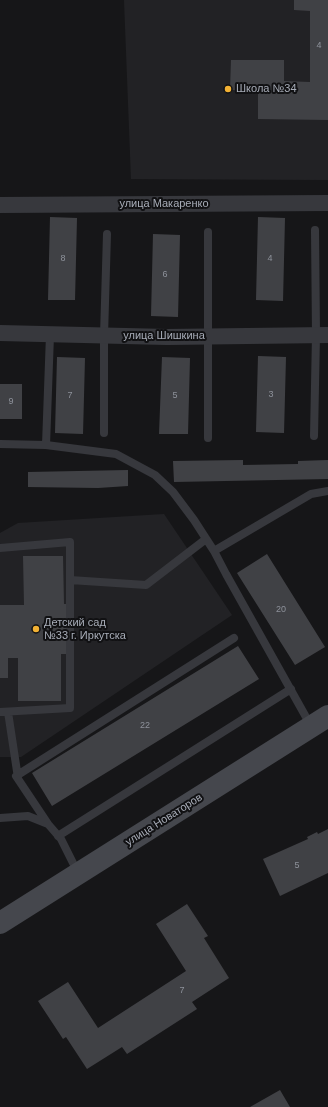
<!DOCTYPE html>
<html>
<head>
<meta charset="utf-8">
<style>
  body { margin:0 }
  canvas { display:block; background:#161618 }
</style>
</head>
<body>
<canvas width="328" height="1107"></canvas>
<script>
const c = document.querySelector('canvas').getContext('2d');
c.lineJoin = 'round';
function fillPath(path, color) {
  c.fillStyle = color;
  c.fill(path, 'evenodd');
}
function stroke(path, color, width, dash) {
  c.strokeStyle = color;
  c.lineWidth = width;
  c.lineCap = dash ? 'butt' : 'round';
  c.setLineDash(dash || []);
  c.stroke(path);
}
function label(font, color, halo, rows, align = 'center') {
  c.font = font + ' Arial,sans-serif';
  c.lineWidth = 4;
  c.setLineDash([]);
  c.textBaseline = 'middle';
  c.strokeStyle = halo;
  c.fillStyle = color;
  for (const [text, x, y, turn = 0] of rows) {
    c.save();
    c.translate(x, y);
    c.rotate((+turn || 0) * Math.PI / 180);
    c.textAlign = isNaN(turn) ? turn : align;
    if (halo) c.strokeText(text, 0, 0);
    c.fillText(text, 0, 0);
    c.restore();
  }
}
fillPath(new Path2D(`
  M124 0H328V180L131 179Z
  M164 514 232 615 21 757H0V533L18 523Z`), '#222225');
fillPath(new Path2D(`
  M294 0H328V120L258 119V91L230 90 231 60H284V81L310 82V11L294 10Z
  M50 217 77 218 75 300H48Z
  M258 217 285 218 283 301 256 300Z
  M153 234 180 235 178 317 151 316Z
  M258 356 286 357 284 433 256 432Z
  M57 357 85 358 83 434 55 433Z
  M162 357 190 358 188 434H159Z
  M0 384H22V419H0Z
  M243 460V465L298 464V461L328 460V479L174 482 173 461Z
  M128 470V486L98 488 28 487V472Z
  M267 554 325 647 295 665 237 573Z
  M23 556H63L64 604H72V654H61V701H18V658H8V678H0V605H24Z
  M238 646 259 679 52 806 32 773Z
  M328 829V873L280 896 263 859 308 839 307 837 317 832 318 834Z
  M187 904 208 936 204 938 229 978 192 1002 197 1009 127 1054 122 1047 87 1069 66 1037 63 1039 38 1001 68 982 98 1028 186 971 156 924Z
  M280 1090 290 1107H250Z`), '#404145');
stroke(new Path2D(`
  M104 433V336L107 234
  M314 436 316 335 315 230
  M208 438V232
  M0 444 46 445 116 454 155 475 173 492 194 520 214 551 226 574 311 726
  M46 445 50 335
  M0 548 70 542V708L0 712
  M214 551 311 494 328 491
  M70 580 146 585 206 539
  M8 712 18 778
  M0 818 28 816 48 824 61 839 78 873
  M48 824 16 776 234 638
  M58 836 291 689`), '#37383d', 8);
stroke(new Path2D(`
  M0 205 328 203
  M0 333 167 337 328 335`), '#37383d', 16);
stroke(new Path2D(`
  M0 923 328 716`), '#45474d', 22);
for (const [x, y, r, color] of [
  [228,89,4,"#f2b134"],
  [36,629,4,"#f2b134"]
]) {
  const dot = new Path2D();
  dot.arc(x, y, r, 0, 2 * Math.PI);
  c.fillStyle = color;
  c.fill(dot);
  stroke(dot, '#111113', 1.5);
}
label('9px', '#8e929b', null, [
  ["4",319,46],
  ["8",63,259],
  ["4",270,259],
  ["6",165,275],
  ["3",271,395],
  ["7",70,396],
  ["5",175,396],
  ["9",11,402],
  ["20",281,610],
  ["22",145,726],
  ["5",297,866],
  ["7",182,991]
]);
label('11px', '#a8adb8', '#111113', [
  ["Школа №34",236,89],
  ["Детский сад",44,623],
  ["№33 г. Иркутска",44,636]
], 'left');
label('11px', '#a8adb8', '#111113', [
  ["улица Макаренко",164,204],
  ["улица Шишкина",164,336],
  ["улица Новаторов",164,820,-32]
]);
</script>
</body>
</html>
